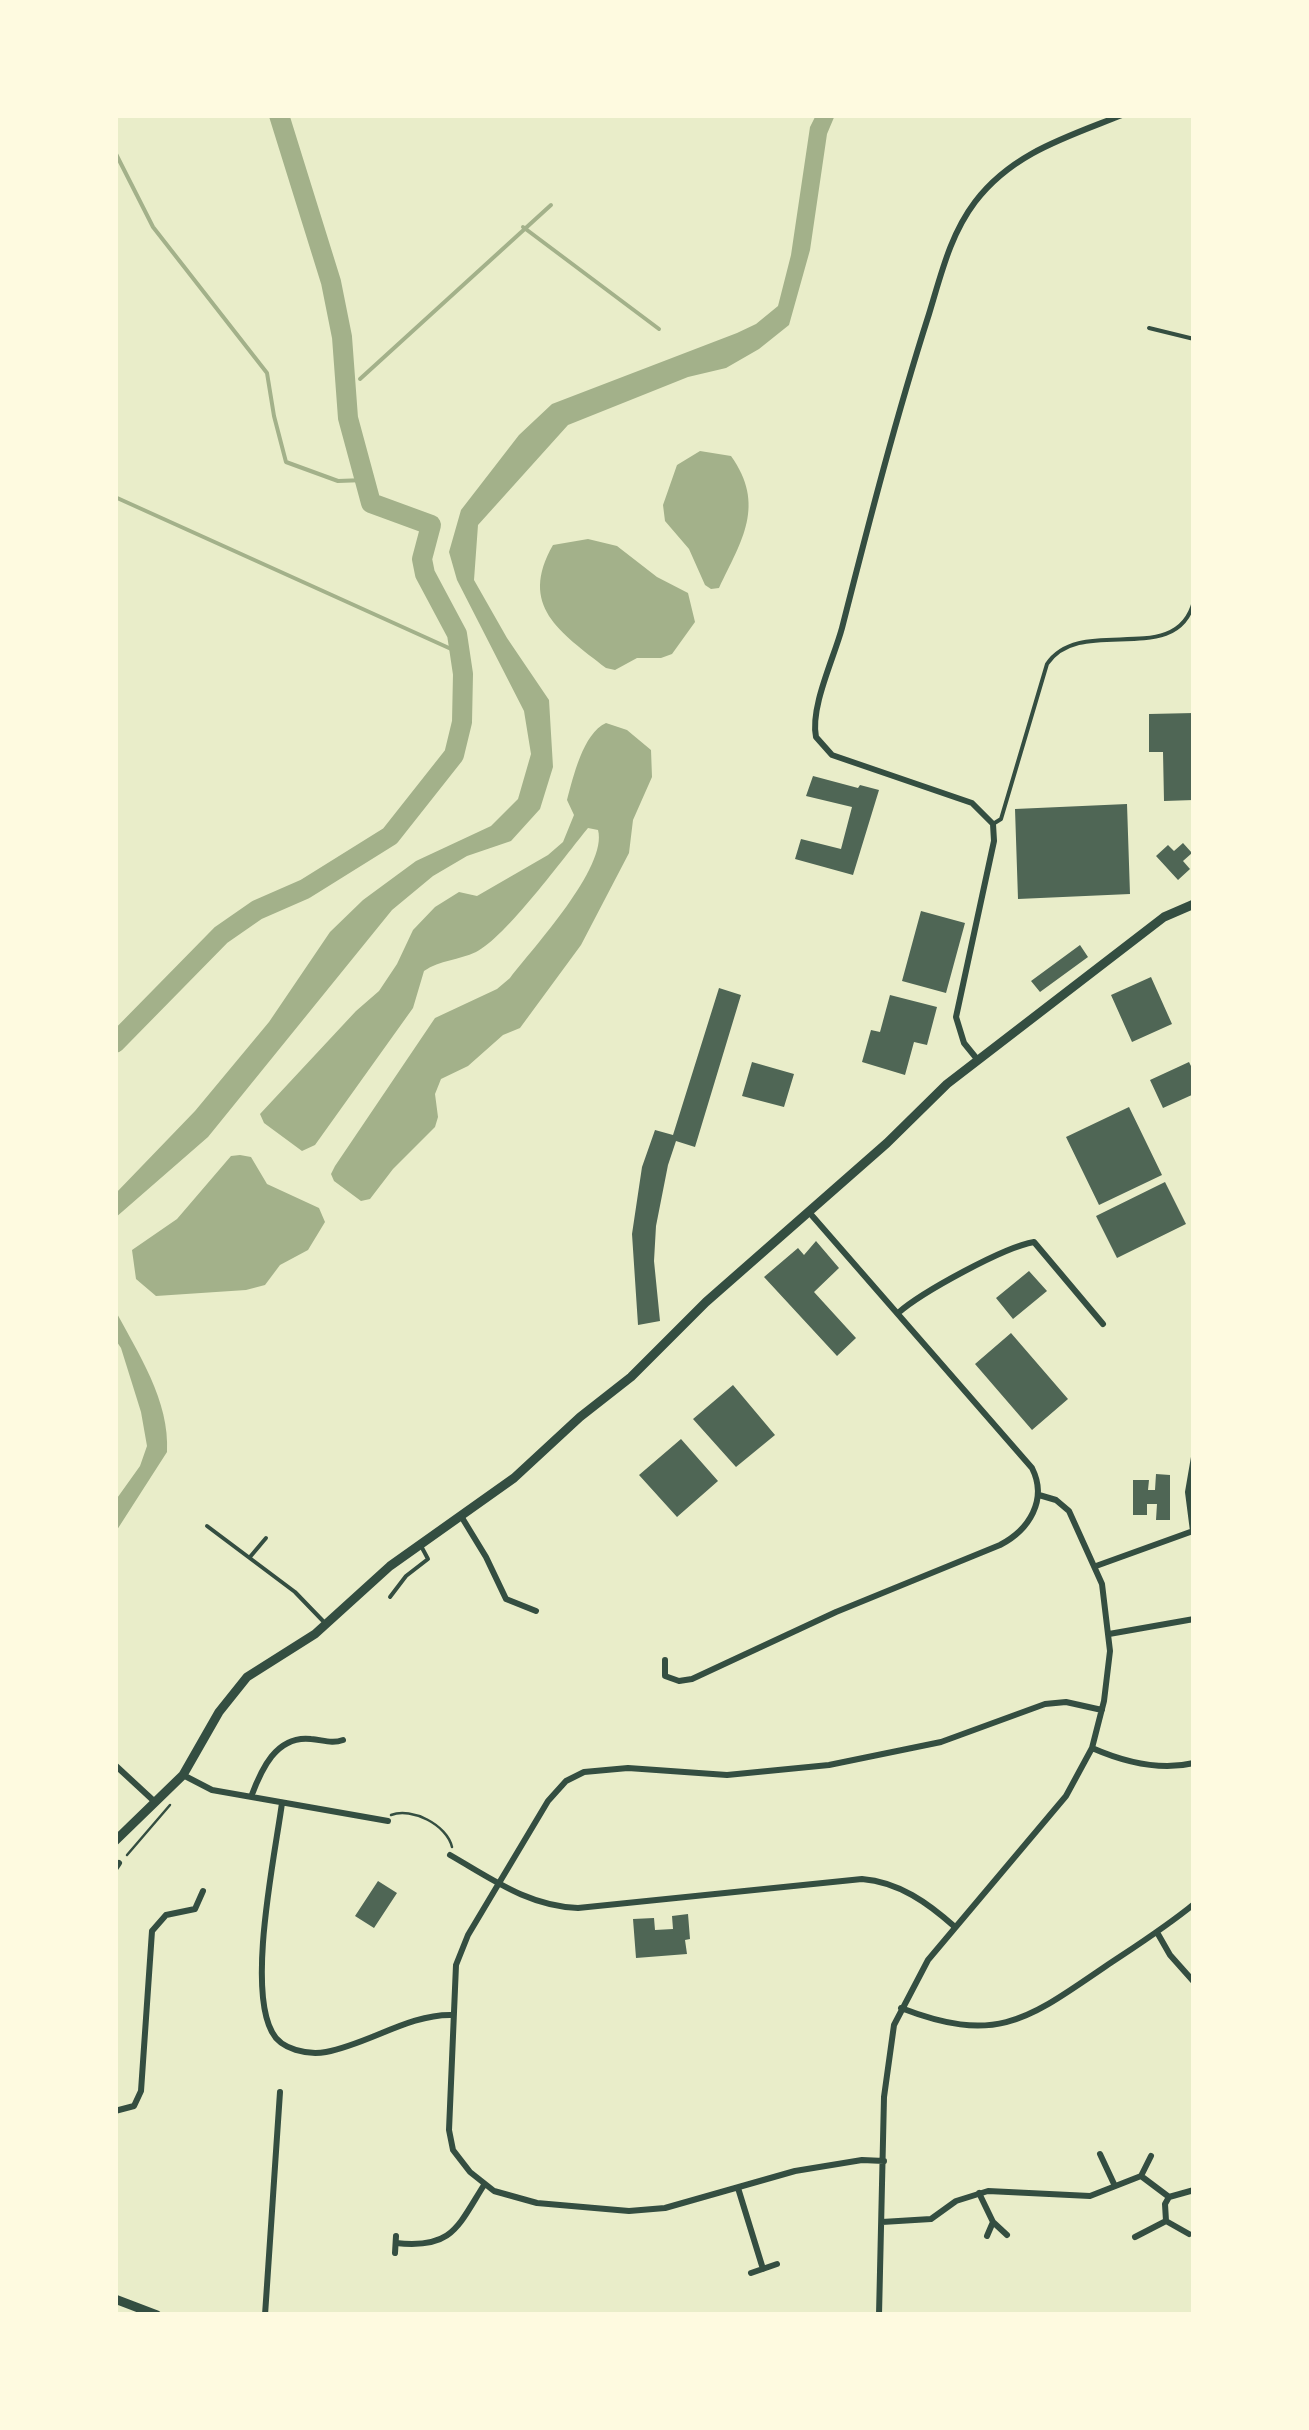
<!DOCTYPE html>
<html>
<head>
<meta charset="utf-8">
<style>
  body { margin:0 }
  #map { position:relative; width:1309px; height:2430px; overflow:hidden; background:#e9edc9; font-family:Figtree,sans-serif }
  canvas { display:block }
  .frame { position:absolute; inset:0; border:118px solid #fefae0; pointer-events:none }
</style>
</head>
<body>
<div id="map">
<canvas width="1309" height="2430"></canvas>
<div class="frame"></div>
</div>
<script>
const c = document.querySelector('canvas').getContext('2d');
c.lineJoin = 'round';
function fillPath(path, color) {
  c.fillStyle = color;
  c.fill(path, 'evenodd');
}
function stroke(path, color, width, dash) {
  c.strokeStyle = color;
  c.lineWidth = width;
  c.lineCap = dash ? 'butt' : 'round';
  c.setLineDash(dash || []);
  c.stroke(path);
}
fillPath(new Path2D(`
  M816 115H835L827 134 810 250 789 325 759 349 726 368 688 377 568 425 478 525 474 580 507 638 549 700 553 767 540 809 511 841 467 856 433 876 392 910 208 1137 115 1218V1194L195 1111 269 1022 330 932 363 900 416 861 491 826 518 799 531 754 524 711 457 580 449 552 461 510 519 435 552 404 737 333 756 324 778 306 791 255 810 127Z
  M700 451 731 456C766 505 742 540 719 588L711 589 705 585 689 549 665 521 663 505 677 465Z
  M588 539 617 546 657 577 688 593 695 622 672 654 661 658H637L615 670 606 668C560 632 518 606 553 545Z
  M606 723 627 730 651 750 652 777 633 820 629 853 581 945 520 1028 503 1035 468 1066 441 1079 435 1094 438 1117 435 1127 393 1169 370 1199 361 1201 334 1181 331 1174 335 1166 435 1018 497 989 510 978C533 948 608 867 598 830L588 828C565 856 505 938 476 952 459 960 440 960 424 971L413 1008 315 1145 302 1151 264 1123 260 1114 356 1011 379 991 397 964 413 930 435 907 459 892 477 896 548 855 563 842 574 815 567 800C573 778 583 733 606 723Z
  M240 1155 251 1157 267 1184 319 1208 325 1222 308 1250 280 1265 265 1285 246 1290 156 1296 136 1279 132 1250 177 1219 231 1156Z
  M115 1310C138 1353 170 1401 167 1452L115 1533V1501L140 1466 147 1446 141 1412 121 1348 115 1339Z`), '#a3b18a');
stroke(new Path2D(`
  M115 152 153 227 267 373 274 416 286 462 338 481 365 480
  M523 227 659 329
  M360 379 551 205
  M346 391 350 388
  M115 497 460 653
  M115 1039 118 1040`), '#a3b18a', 4);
stroke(new Path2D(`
  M115 1043 221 935 257 910 305 889 390 836 454 755 462 722 463 674 457 634 425 574 422 559 431 525 371 503 348 418 342 337 331 282 279 115`), '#a3b18a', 20);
fillPath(new Path2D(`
  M1194 713V800L1164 801 1163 752H1149V714Z
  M813 776 858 788 860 785 879 790 853 875 795 859 801 839 841 849 852 807 806 796Z
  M1127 804 1130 894 1018 899 1015 809Z
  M1183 843 1192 853 1183 861 1190 869 1178 880 1156 856 1168 845 1174 851Z
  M921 911 965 923 946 993 902 981Z
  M1080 945 1088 957 1040 992 1031 981Z
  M1151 977 1172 1024 1132 1042 1111 995Z
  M719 988 741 995 695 1147 676 1141 668 1165 656 1226 654 1261 660 1321 638 1325 632 1234 642 1167 655 1130 673 1135Z
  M890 995 937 1007 927 1045 914 1042 905 1075 862 1062 871 1030 880 1032Z
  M752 1062 794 1074 784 1107 742 1096Z
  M1189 1062 1194 1072V1094L1163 1108 1150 1080Z
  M1129 1107 1162 1175 1099 1205 1066 1137Z
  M1165 1182 1186 1224 1117 1258 1096 1216Z
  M816 1241 839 1268 814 1292 856 1338 837 1356 764 1277 798 1248 804 1255Z
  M1029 1271 1047 1291 1013 1319 996 1298Z
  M1011 1333 1068 1399 1032 1430 975 1364Z
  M733 1385 775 1435 736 1467 693 1419Z
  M681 1439 718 1481 677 1517 639 1475Z
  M1156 1474 1170 1475V1520H1156L1157 1504H1147V1515H1133V1480H1149L1148 1490H1155Z
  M378 1881 397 1893 374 1928 355 1916Z
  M688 1914 690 1939 685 1940 687 1954 636 1958 633 1919 654 1918 655 1930 673 1929 672 1916Z`), '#4f6655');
stroke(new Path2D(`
  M391 1815C412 1807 447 1825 452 1847
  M127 1855 170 1805`), '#344e41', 2.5);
stroke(new Path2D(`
  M1149 328 1194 339
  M993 824 1001 819 1047 664C1081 613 1177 670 1194 601
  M207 1526 295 1592 323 1621
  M250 1557 266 1538
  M390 1597 406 1576 428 1559 420 1544`), '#344e41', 4);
stroke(new Path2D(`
  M977 1059 964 1043 956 1017 994 841 993 824 972 803 832 755 816 737C810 707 834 658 842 628 869 522 896 417 929 314 941 275 950 235 975 202 1012 153 1067 137 1122 115
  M898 1313C922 1292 1004 1247 1034 1242L1103 1324
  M461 1516 486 1557 506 1599 536 1611
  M1096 1566 1193 1531 1188 1492 1194 1457
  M1109 1634 1194 1619
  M665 1660V1676L679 1681 692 1679 836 1612 1000 1545C1029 1530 1048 1500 1032 1468L808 1211
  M1092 1748C1124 1762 1160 1771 1194 1763
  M115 1765 155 1802
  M183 1775 212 1790 388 1821
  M251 1797C261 1770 276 1735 311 1739 323 1740 332 1744 343 1740
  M282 1803C275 1855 247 1986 272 2032 281 2050 308 2055 326 2052 369 2044 409 2014 452 2015
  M450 1855C492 1879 528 1906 578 1908L862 1879C899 1882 928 1903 955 1927
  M115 1869 119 1863
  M1158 1934 1170 1955 1194 1982
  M901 2008C997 2045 1027 2020 1106 1966 1136 1946 1166 1927 1194 1904
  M115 2111 134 2106 141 2091 152 1931 166 1915 195 1909 203 1891
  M1100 2154 1114 2184
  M884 2161 862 2160 795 2171 665 2208 629 2211 537 2203 494 2191 470 2172 453 2150 449 2130 456 1965 468 1935 548 1801 566 1781 584 1772 628 1768 727 1775 829 1765 941 1742 1045 1704 1066 1702 1102 1710
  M1141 2176 1151 2156
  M738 2188 763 2269
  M979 2193 993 2222 1007 2235
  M1169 2197 1165 2204 1166 2221 1189 2234
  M882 2222 931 2219 956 2201 988 2191 1090 2196 1141 2176 1169 2197 1194 2190
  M987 2236 993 2222
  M1135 2237 1166 2221
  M396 2243C452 2249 457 2228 484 2185
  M395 2253 396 2236
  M751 2273 777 2264
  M265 2315 280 2092
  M879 2315 884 2097 894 2025 928 1960 1066 1796 1092 1748 1104 1701 1110 1651 1102 1584 1069 1511 1056 1500 1039 1495`), '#344e41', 6);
stroke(new Path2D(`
  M115 1841 183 1775 219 1712 247 1677 315 1634 390 1566 514 1478 580 1417 631 1377 706 1302 887 1143 947 1084 1164 917 1194 904`), '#344e41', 9);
stroke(new Path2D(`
  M115 2299 157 2315`), '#344e41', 9);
</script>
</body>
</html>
